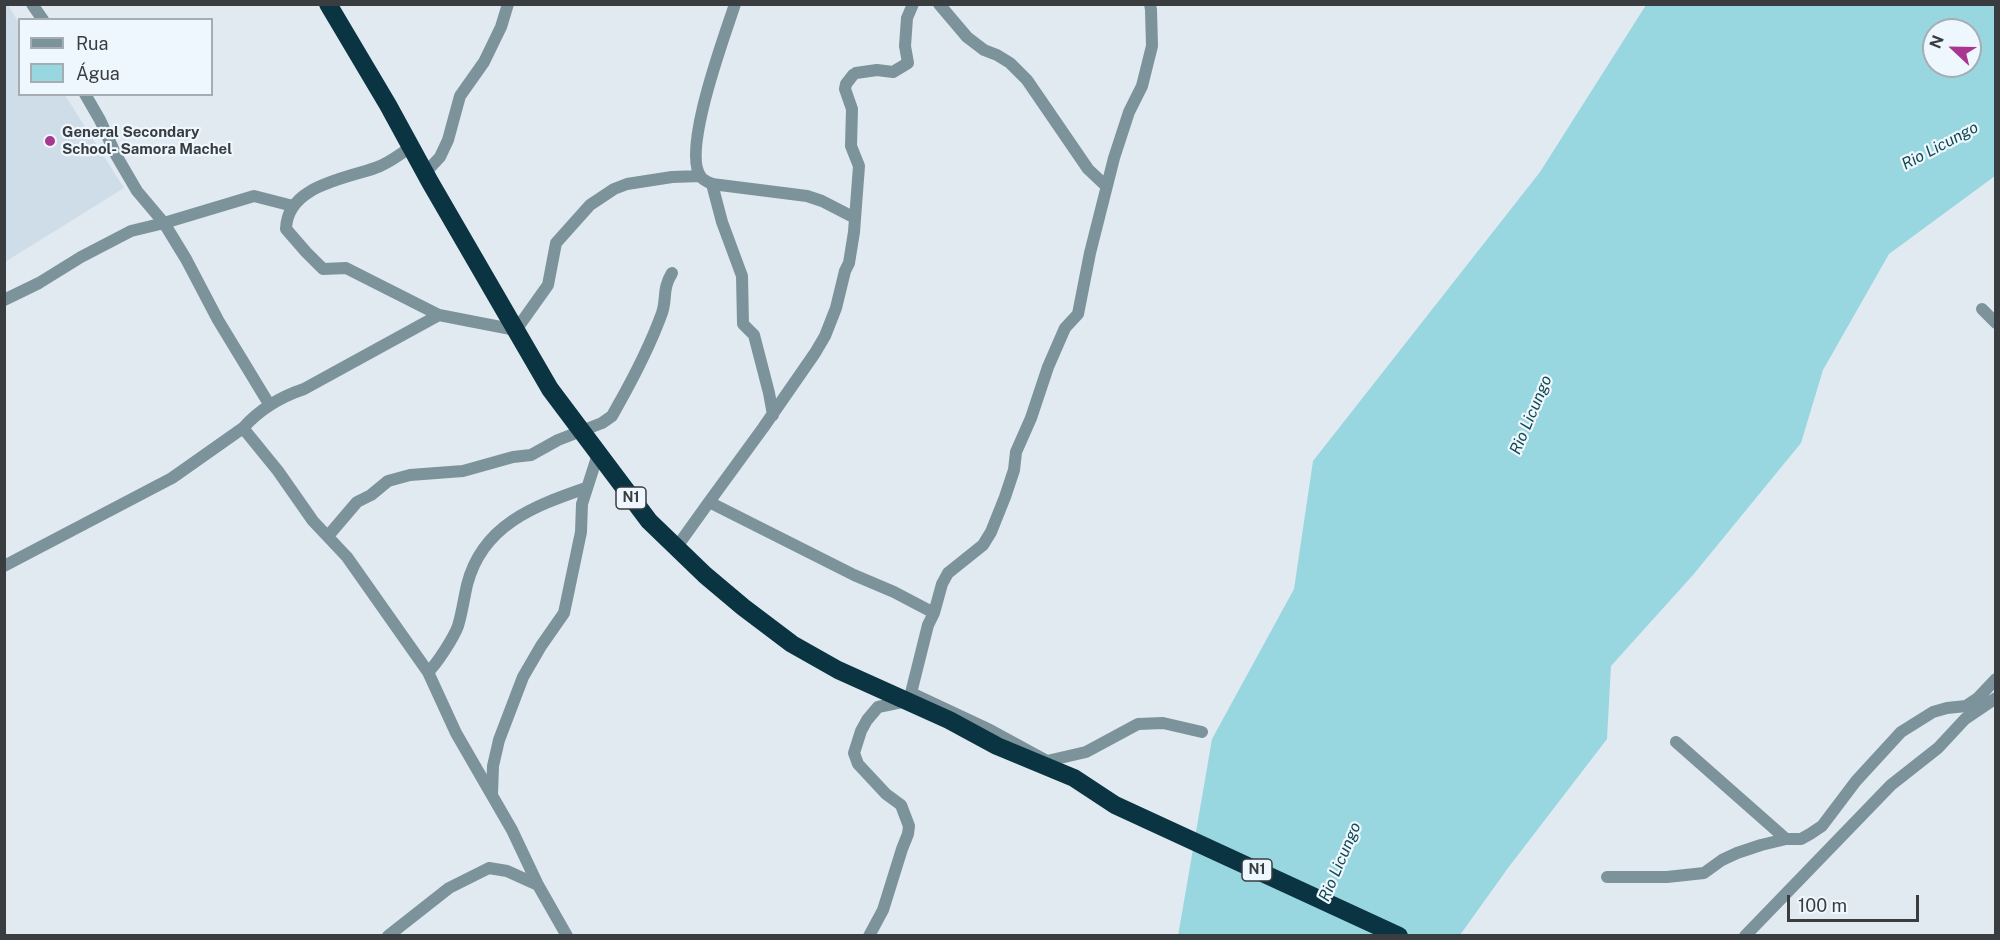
<!DOCTYPE html>
<html>
<head>
<meta charset="utf-8">
<style>
  body { margin:0 }
  #map { position:relative; width:2000px; height:940px; overflow:hidden; background:#e1eaf1; font-family:"Public Sans",sans-serif }
  canvas { display:block }
  .frame { position:absolute; inset:0; border:6px solid #3a3d40; pointer-events:none }
  .legend { position:absolute; left:18px; top:18px; width:195px; height:78px; box-sizing:border-box; background:#eef7fe; border:2px solid #a6adb2; margin:0; padding:8px 10px; list-style:none; font-size:18px; color:#3a3d40 }
  .legend li { display:flex; align-items:center; gap:12px; height:30px }
  .legend b { width:30px; border:2px solid #a6adb2 }
  .north { position:absolute; left:1922px; top:18px; width:60px; height:60px; box-sizing:border-box; background:#eef7fe; border:2px solid #a6adb2; border-radius:50%; rotate:292deg; font-size:16px; font-weight:700; line-height:24px; text-align:center; color:#3a3d40 }
  .north::after { content:''; display:block; margin:auto; width:21px; height:27px; background:#a93691; clip-path:polygon(50% 0,100% 100%,50% 72%,0 100%) }
  .scale { position:absolute; left:1787px; top:895px; width:132px; height:27px; box-sizing:border-box; border:3px solid #3a3d40; border-top:0; padding-left:8px; font-size:18px; line-height:21px; white-space:nowrap; color:#3a3d40; -webkit-text-stroke:4px #eef7fe; paint-order:stroke }
</style>
</head>
<body>
<div id="map">
<canvas width="2000" height="940"></canvas>
<div class="frame"></div>
<ul class="legend">
<li><b style="height:8px;background:#7d939c"></b>Rua</li>
<li><b style="height:16px;background:#99d7e0"></b>Água</li>
</ul>
<div class="north">N</div>
<div class="scale">100 m</div>
</div>
<script>
const c = document.querySelector('canvas').getContext('2d');
c.lineJoin = 'round';
function fillPath(path, color) {
  c.fillStyle = color;
  c.fill(path, 'evenodd');
}
function stroke(path, color, width, dash) {
  c.strokeStyle = color;
  c.lineWidth = width;
  c.lineCap = dash ? 'butt' : 'round';
  c.setLineDash(dash || []);
  c.stroke(path);
}
function label(font, color, halo, rows, align = 'center') {
  c.font = font + ' "Public Sans",sans-serif';
  c.lineWidth = 4.5;
  c.setLineDash([]);
  c.textBaseline = 'middle';
  c.strokeStyle = halo;
  c.fillStyle = color;
  for (const [text, x, y, turn = 0] of rows) {
    c.save();
    c.translate(x, y);
    c.rotate((+turn || 0) * Math.PI / 180);
    c.textAlign = isNaN(turn) ? turn : align;
    if (halo) c.strokeText(text, 0, 0);
    c.fillText(text, 0, 0);
    c.restore();
  }
}
fillPath(new Path2D(`
  M8 5 19 23 20 94 65 95 124 188 5 262 4 5Z`), '#cfdde9');
fillPath(new Path2D(`
  M1646 5H1995V176L1889 254 1823 370 1801 443 1693 575 1611 666 1607 739 1508 868 1460 935 1178 936 1212 739 1294 589 1313 461 1540 172ZM1934 30H1970V66H1934Z`), '#99d7e0');
stroke(new Path2D(`
  M32 4 43 20
  M735 4C725 35 681 152 701 177 703 180 708 182 712 184L807 196 822 201 855 218
  M913 4 907 18 905 46 908 63 893 72 877 70 856 73 853 75 846 84 845 89 852 109 851 146 859 166 854 232 849 263 845 271 836 308 825 336 815 353 763 428 709 502 854 575 894 592 934 613
  M939 4 967 37 984 50 997 55 1010 63 1027 80 1088 169 1106 186
  M85 94 100 120 116 155 137 191 164 223 186 259 218 320 269 404
  M411 147C400 154 388 164 375 168 344 179 287 186 286 229L306 252 323 269 346 268 439 315
  M426 172 440 157 448 140 460 96 484 62 501 27 508 4
  M712 184 722 222 742 276 743 324 754 335 769 393 773 415
  M4 300 39 283 81 257 131 231 164 223 254 196 293 206
  M1982 309 1996 323
  M328 536 357 502 371 495 388 481 410 475 463 471 513 457 531 455 558 440 602 423 612 416 617 407C634 377 650 346 662 313 667 298 662 289 672 273
  M676 548 709 502
  M4 566 172 478 243 428
  M428 672C437 664 454 637 458 626 462 613 464 598 467 585 482 525 534 506 586 488
  M911 693 990 730 1047 761 1086 752 1138 724 1163 723 1202 732
  M1676 742 1786 839
  M492 794 493 766 499 740 523 677 541 646 564 613 581 532 582 504 598 454
  M1607 877H1667L1704 873 1722 860 1737 853 1761 845 1786 839H1801L1810 834 1822 826 1856 781 1901 732 1933 712 1947 708 1966 706 1978 698 1996 679
  M388 936 449 888 489 868 507 871 538 885
  M567 936 538 885 512 830 456 733 428 672 347 557 313 521 278 471 243 428C260 409 280 397 304 389L439 315 516 330 548 285 556 243 590 205 614 189 627 184 672 177 700 176
  M869 936 883 910 902 849 908 834 909 826 901 805 886 794 858 764 854 753 861 731 867 720 878 707 907 701 911 693 928 625 934 613 942 584 948 573 983 545 991 532 1005 497 1014 470 1016 452 1031 418 1048 367 1065 328 1078 314 1090 253 1114 158 1129 112 1142 86 1152 46 1151 10 1150 4
  M1745 936 1891 785 1938 748 1965 719 1996 698`), '#7d939c', 12);
stroke(new Path2D(`
  M328 4 388 105 430 182 550 389 649 521 705 575 743 607 792 644 838 670 949 720 997 746 1074 778 1115 805 1399 936`), '#0a3442', 18);
for (const [x, y, r, color] of [
  [50,141,6,"#a93691"]
]) {
  const dot = new Path2D();
  dot.arc(x, y, r, 0, 2 * Math.PI);
  c.fillStyle = color;
  c.fill(dot);
  stroke(dot, '#eef7fe', 2);
}
for (const [x, y, w] of [
  [631,498,30],
  [1257,870,30]
]) {
  const box = new Path2D();
  box.roundRect(x - w / 2, y - 11, w, 22, 4.5);
  c.fillStyle = '#eef7fe';
  c.fill(box);
  stroke(box, '#3a3d40', 1.5);
}
label('bold 14px', '#3a3d40', null, [
  ["N1",631,498],
  ["N1",1257,870]
]);
label('bold 15px', '#3a3d40', '#eef7fe', [
  ["General Secondary",62,132],
  ["School- Samora Machel",62,149]
], 'left');
label('italic 16px', '#124950', '#eef7fe', [
  ["Rio Licungo",1940,146,-28],
  ["Rio Licungo",1531,415,-67],
  ["Rio Licungo",1340,862,-67]
]);
</script>
</body>
</html>
